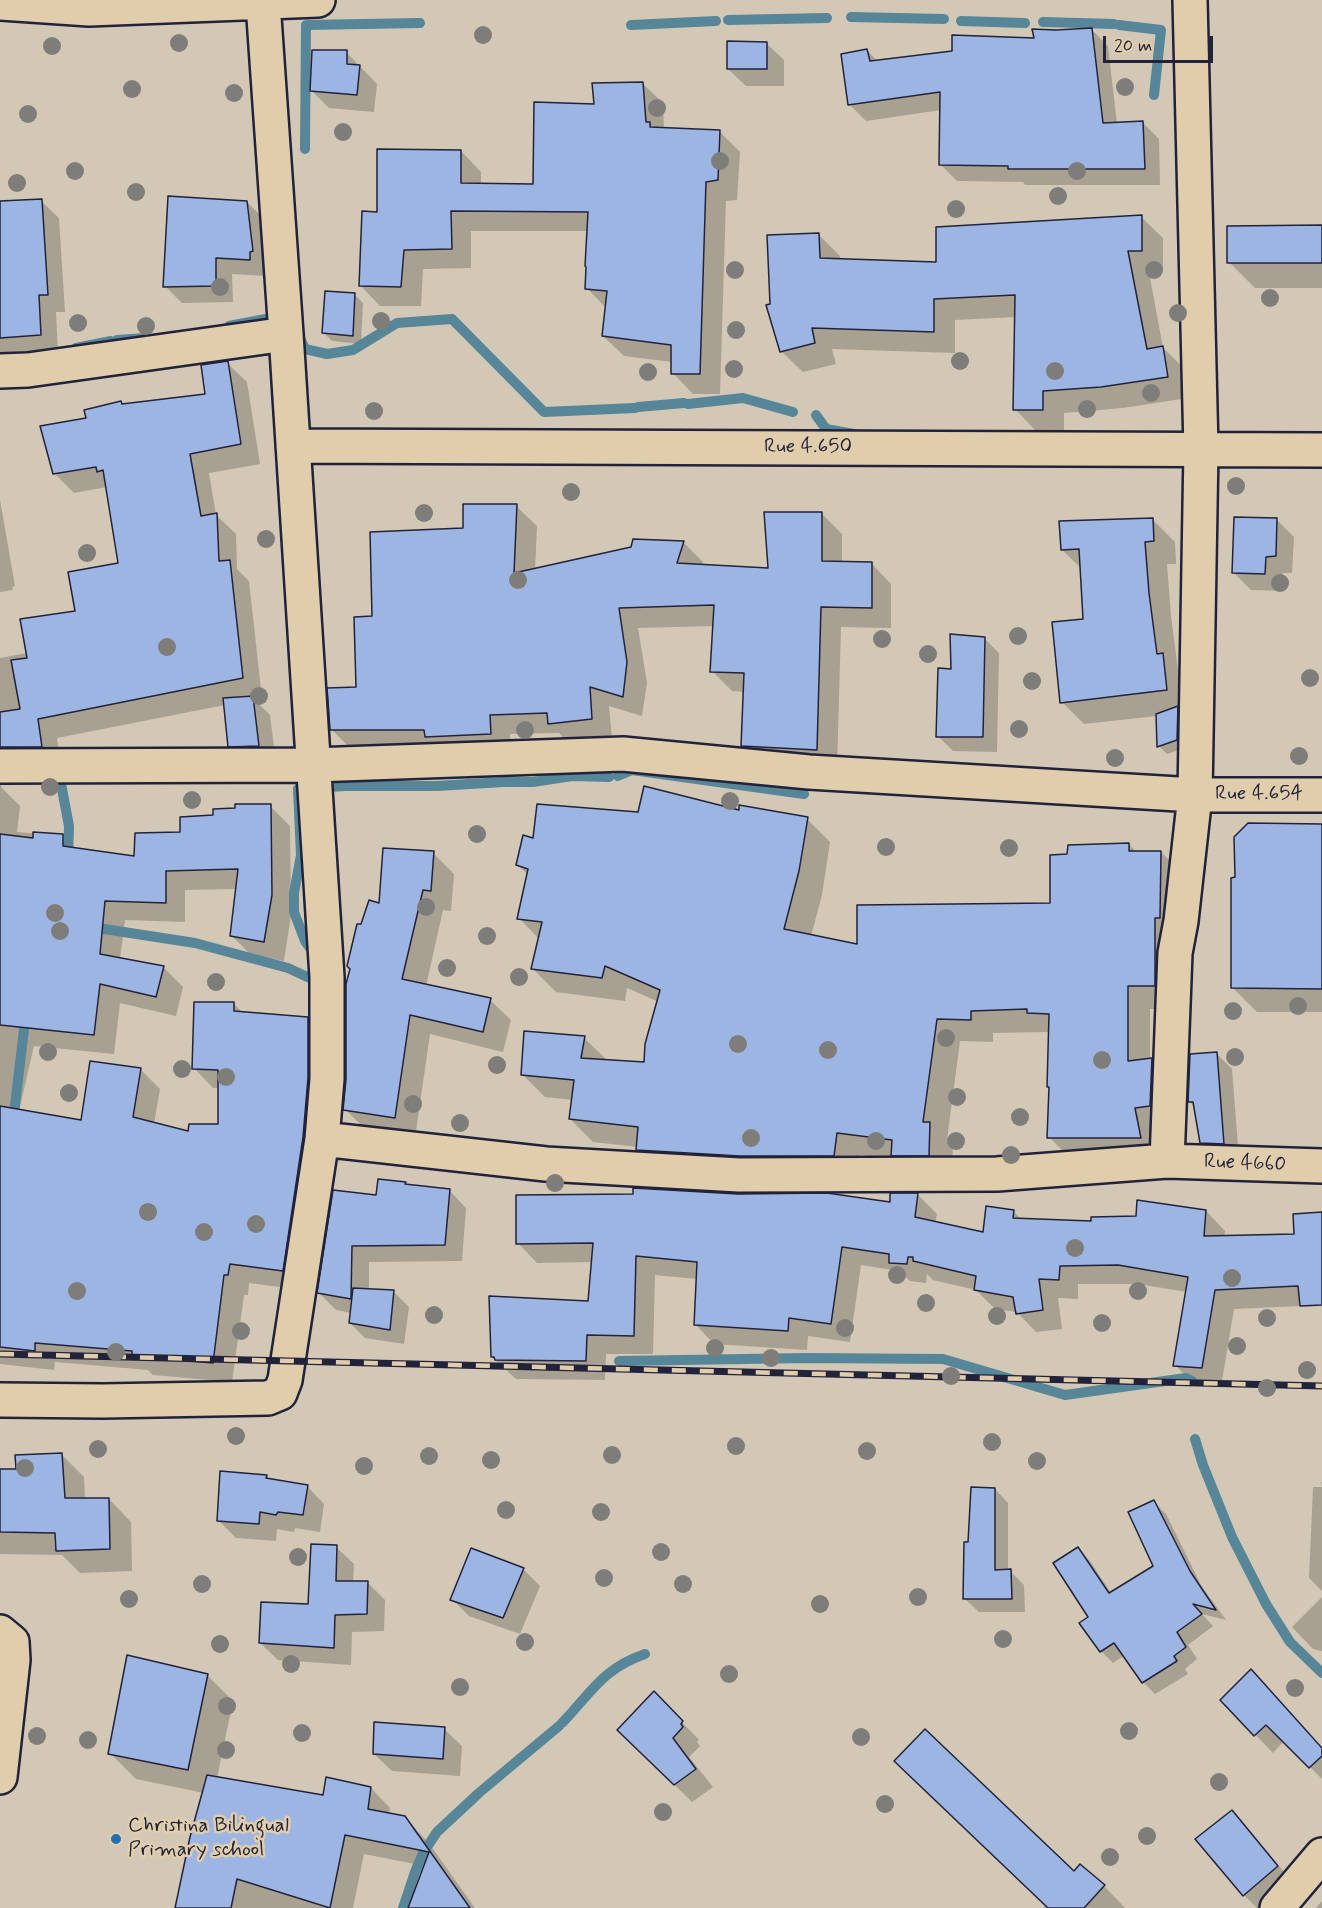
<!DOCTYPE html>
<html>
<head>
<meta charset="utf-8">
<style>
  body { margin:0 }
  #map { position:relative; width:1322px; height:1908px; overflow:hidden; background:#d3c8b6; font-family:Mynerve,sans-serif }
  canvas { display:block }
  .scale { position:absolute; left:1103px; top:36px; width:110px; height:27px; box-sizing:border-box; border:3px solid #22223b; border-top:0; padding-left:8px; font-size:18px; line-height:21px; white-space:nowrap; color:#22223b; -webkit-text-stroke:4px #e0cdab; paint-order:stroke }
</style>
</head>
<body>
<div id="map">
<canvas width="1322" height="1908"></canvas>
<div class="scale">20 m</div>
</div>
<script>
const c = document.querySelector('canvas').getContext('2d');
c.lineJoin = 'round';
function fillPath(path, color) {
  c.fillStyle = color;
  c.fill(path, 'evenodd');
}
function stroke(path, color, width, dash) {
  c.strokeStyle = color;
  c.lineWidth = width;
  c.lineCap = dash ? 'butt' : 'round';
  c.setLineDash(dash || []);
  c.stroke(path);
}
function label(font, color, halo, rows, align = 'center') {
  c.font = font + ' Mynerve,sans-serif';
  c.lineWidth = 5;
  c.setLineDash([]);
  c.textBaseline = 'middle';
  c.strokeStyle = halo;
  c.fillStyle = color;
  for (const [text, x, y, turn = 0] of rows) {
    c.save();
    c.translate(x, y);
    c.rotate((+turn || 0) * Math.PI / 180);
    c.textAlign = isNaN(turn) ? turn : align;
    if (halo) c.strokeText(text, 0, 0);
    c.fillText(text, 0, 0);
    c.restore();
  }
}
fillPath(new Path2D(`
  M1091 29 1108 46 1117 124 1143 123 1159 139 1160 185H1025L1023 182 957 181 941 165V110L866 121 849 104 867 50 878 62 1035 40Z
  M766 43 784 60V86H746L728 69Z
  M346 52 377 84 374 112 329 108 312 91Z
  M642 83 663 103 664 129 720 132 740 152 737 200 726 201 720 394H693L673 373 672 362 624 356 603 336 606 308 587 288 588 231H471V268L423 269 421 306H380L360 285 378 213 461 151 481 172V185H534L595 106Z
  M41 201 59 218 65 312H56L58 352 0 356V203Z
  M247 202 264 219 267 276 232 274 233 302 182 303 165 286Z
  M1141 217 1163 238V272H1149L1163 348 1185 369 1188 398 1123 408 1064 413V431H1036L1015 409 1016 317 955 320V353L832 349 836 364 803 372 781 351 772 306 818 234 840 256V260L938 263Z
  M1322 227V288H1255L1229 262Z
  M354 294 363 303 361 344 332 341 324 333Z
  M227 363 247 382 260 464 209 473 216 515 236 534 237 569 249 581 262 698 254 699 270 715 276 763H247L230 746 225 705 57 738 61 766 3 776 1 787 20 806 17 832 63 836 76 849 136 858 214 817 270 806 290 826 291 915 284 961 251 955 232 936 237 889 185 890V922L125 920 120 959 163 967 183 987 176 1016 120 1003 114 1054 34 1046 19 1111 82 1122 140 1069 160 1089 154 1124 190 1133 220 1126 219 1088H213L194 1068 234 1004 243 1013 308 1019 327 1039 302 1290 249 1283 248 1295H244L232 1382 153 1375 148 1370 55 1362 54 1370 0 1364V658L27 653 76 612 119 565 107 487 74 493 54 473 88 419 121 403 123 405 207 395Z
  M0 500 15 586 12 587 13 590 0 592Z
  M516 506 537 526 535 570 683 542 703 562 702 566 769 570 822 514 842 534V563H871L891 584V628L841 627 837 770 762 766 742 746 745 692 732 691 712 671 714 626 638 628 647 683 642 716 609 706 612 739 569 744 559 733 510 734 511 754 352 750 332 730 357 688 374 617 464 530Z
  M1152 519 1175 542 1176 564H1167L1171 616 1178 670 1185 677V748L1167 754 1159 746 1157 716 1084 724 1062 702 1085 621 1081 568 1062 550Z
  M1276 519 1294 537 1292 573H1283L1282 591 1251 590 1233 572Z
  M984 638 999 653 997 752 953 751 938 736 953 670Z
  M740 811 807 819 830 842 822 895 811 936 858 946 1052 905 1069 855 1129 844 1136 852H1161L1184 875 1178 1009H1150V1060L1175 1083 1163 1161 1072 1160 1049 1137 1050 1033 1048 1032 993 1033V1042L960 1041 947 1140 953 1146 951 1178 897 1160 860 1155 856 1178 661 1173 638 1150V1147L593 1142 570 1119 573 1100 545 1097 522 1074 584 1038 608 1061 645 1063 659 1002 627 988 625 1001 556 992 533 969 539 939 519 918 528 875 518 865 534 840 639 813Z
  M1322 826V1012H1257L1232 987Z
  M433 853 454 874 451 911 443 910 426 986 490 1000 511 1020 503 1052 430 1034 415 1138 366 1130 345 1109 362 926 380 904Z
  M1216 1053 1232 1069 1239 1159H1217L1201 1143 1196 1108 1190 1102Z
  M405 1183 408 1186 449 1190 466 1208 462 1261 369 1262V1290L394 1292 409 1307 404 1344 365 1338 350 1323 351 1313 336 1310 319 1293 377 1197Z
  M918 1195 937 1214 935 1223 984 1234 1013 1211 1022 1220 1093 1223 1206 1211 1225 1231 1224 1237 1296 1236 1322 1214V1305L1234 1309 1221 1387 1194 1384 1175 1365 1187 1292 1138 1284H1078V1299L1058 1298 1062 1329 1036 1332 1017 1312 995 1309 976 1290 933 1280 927 1274 926 1283 910 1281 899 1271 861 1265 850 1342 808 1336 807 1350 714 1344 695 1324 697 1279 655 1275 653 1354H606L605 1380 516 1379 492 1357 589 1303 593 1262 537 1263 518 1243 892 1204Z
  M61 1454 84 1477 85 1500 109 1499 131 1522 132 1571 80 1573 62 1555 0 1554V1470L17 1471Z
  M267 1476 271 1481 307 1486 324 1504 320 1532 295 1528 294 1532 277 1529 276 1541 236 1538 218 1520Z
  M1321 1482H1322V1591L1309 1578 1313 1487H1322Z
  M995 1489 1008 1503V1571H1010L1024 1585 1025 1612H979L965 1599 969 1544Z
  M1154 1502 1166 1514 1201 1585 1226 1620 1202 1614 1213 1626 1188 1645 1197 1659 1185 1669 1188 1674 1155 1694 1143 1682 1125 1655 1113 1663 1101 1651 1090 1618 1078 1549 1090 1561 1111 1593 1155 1566Z
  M336 1547 354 1564 353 1582H367L385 1600 384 1631 352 1632 351 1665 278 1660 260 1643 309 1606Z
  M523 1569 540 1586 520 1634 469 1616 452 1599Z
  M1322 1597V1651L1313 1649 1292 1627Z
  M1251 1671 1322 1748V1779L1284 1741 1273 1753 1222 1700Z
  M207 1675 233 1701 217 1778 325 1797 371 1788 390 1808 389 1815 405 1818 428 1842 475 1908H409L425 1866 364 1854 353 1908H177L204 1793 136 1779 110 1753Z
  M654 1693 699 1740 697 1742 700 1746 689 1757 713 1787 692 1802 619 1730Z
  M444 1729 462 1746 460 1776 392 1771 374 1754Z
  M1232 1812 1249 1830 1294 1884 1266 1908H1257L1244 1895Z
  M1074 1873 1104 1886 1125 1908H1043Z
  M1322 1901V1908H1316Z`), '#0003');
stroke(new Path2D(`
  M851 17 944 19
  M728 20 827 18
  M961 21 1025 23
  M1043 22 1114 24
  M631 25 716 21
  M1119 25 1161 30 1154 95
  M305 149 306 25 420 23
  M229 326 276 317
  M297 332 305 349 327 354 353 350 397 323 452 319 544 412 635 408
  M117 340 146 338
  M76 348 111 341
  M688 404 743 398 793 412
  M638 407 684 403
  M816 415 826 429 854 434
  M58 768 69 826 68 860
  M618 776 632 770 804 794
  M91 927 195 943 288 968 316 981
  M316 956 305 941 294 912V893L301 855 298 789 345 786H437L503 782H533L572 776 609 777
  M13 1122 25 1021
  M619 1361 807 1358 943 1359 1065 1395 1186 1378 1192 1381
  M1195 1439 1203 1465 1232 1537 1266 1604 1290 1642 1322 1673
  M562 1723C592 1692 602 1669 645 1654
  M403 1908 415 1872 423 1853 437 1832 480 1792 559 1726`), '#578699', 10);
const building = new Path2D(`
  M1092 28 1103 123 1143 121 1145 169H1008V166L939 165 940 92 848 105 841 54 867 49 870 61 952 51V35L1034 38 1032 29 1056 30Z
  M727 41 767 42V69H727Z
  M312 50H347V64L360 65 357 95 310 91Z
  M643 82 646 122H650V127L720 130 718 180 706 182 700 374H671V345L602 336 607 291 585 289 586 267 585 266 588 212 451 211 452 249 404 250 401 287 359 286 362 211 377 212V149L461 150V183L533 184 534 102 594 104 592 83Z
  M168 196 247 201 253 251 250 252V260L216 258V286L163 287Z
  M42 199 48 295H39L41 335 0 338V201Z
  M1142 215V251H1128L1147 349 1163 346 1168 377 1101 387 1043 391V410H1013L1015 295 934 299V332L812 328 815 343 780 352 766 305 770 304 767 235 819 233 820 258 936 262V227Z
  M1322 225V263H1227V226Z
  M325 291 355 293 353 336 322 333Z
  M228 361 241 444 190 454 201 516 217 513 219 561 230 560 243 678 38 719 42 747H0V712L20 709 11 660 27 658 20 619 75 611 68 572 118 563 103 470 97 472 96 467 53 474 40 426 86 418 84 410 121 401 122 404 205 394 201 365Z
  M463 504H517L514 573 631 547 633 539 684 541 677 563 768 568 764 512H822V561L872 562V608L821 607 817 750 741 746 744 673 710 672 714 605 619 608 627 662 623 697 590 687 592 719 548 724 547 713 490 715 491 734 425 737 424 730H330L327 688 356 687 354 617 372 616 370 532 463 528Z
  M1234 517 1277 518 1276 556 1266 557 1265 574 1232 573Z
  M1153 518 1154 541 1145 542 1149 593 1157 654 1163 653 1167 690 1060 703 1052 622 1083 619 1079 549 1061 550 1059 521Z
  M950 634 985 637 983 737H936L938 668 951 669Z
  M253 696 259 746 228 747 223 698Z
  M1178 706 1177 740 1157 747 1156 714Z
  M644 786 739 810V805L808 817 799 871 784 929 857 944V905L1050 903V855L1067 854 1068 845 1129 843V851H1161L1160 918H1155V986H1128V1061L1152 1058 1150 1106 1135 1108 1141 1138H1047L1049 1087H1047L1049 1014 1027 1013V1009L971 1011V1020L937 1019 923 1122H930L929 1156H891L892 1140 837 1133 834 1156H740L636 1150 638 1127 569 1119 574 1080 521 1075 524 1031 585 1036 581 1058 644 1062 645 1044 660 990 605 966 602 978 531 969 542 922 517 919 528 869 516 865 523 835 533 838 537 804 638 812Z
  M235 804H271L272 895 264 942 230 936 238 869 166 871V903L105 901 100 954 164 966 156 997 100 984 94 1035 0 1025V834L33 838V832L63 834V846L134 856 135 833 180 832V817L213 815V809L235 808Z
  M1248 823 1322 824V989L1231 988V878L1235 877 1234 837Z
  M383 848 434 851 431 891 423 890 402 979 491 998 483 1032 410 1015 395 1118 343 1110 346 1079V984L350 969 347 966 357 924H361L369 900 379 903Z
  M194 1002H234V1011L308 1017V1078L303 1137 283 1271 230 1264 228 1275H224L213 1363 132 1356V1351L35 1343V1351L0 1347V1106L81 1120 90 1061 141 1068 133 1117 188 1131 189 1124H218V1070L192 1069Z
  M1217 1052 1224 1144 1200 1143 1193 1102H1188L1190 1054Z
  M378 1179 406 1182 405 1184 450 1189 445 1245 352 1246 351 1299 317 1293 333 1190 376 1195Z
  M633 1188 738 1194 827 1193 890 1202V1193H918L915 1217 983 1232 986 1206 1014 1210 1013 1218 1091 1221V1217L1136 1216 1137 1200 1206 1210 1204 1236 1294 1234 1293 1214 1322 1212V1305L1300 1306 1298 1286 1215 1290 1202 1368 1173 1366 1188 1277 1118 1265 1060 1266 1059 1280 1039 1279 1043 1310 1016 1314 1013 1297 974 1290 976 1276 913 1261V1257H908L907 1264 889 1263V1254L842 1247 831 1324 789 1318 788 1331 694 1325 697 1262 636 1256 634 1336 587 1335 586 1361 495 1360 494 1357H491L489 1296 588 1301 593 1243 516 1244V1195L633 1194Z
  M353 1288 394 1290 390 1330 349 1323Z
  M62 1453 65 1498H109L110 1549 56 1551 55 1533 0 1532V1469H16L15 1455Z
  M220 1471 267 1475 266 1478 308 1485 303 1515 278 1512 276 1515 260 1512 259 1524 217 1521Z
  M971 1487 995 1488V1570L1011 1569 1012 1599H963L964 1542H968Z
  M1154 1500 1190 1571 1216 1610 1193 1604 1202 1614 1177 1632 1186 1647 1174 1656 1177 1661 1142 1683 1114 1643 1100 1652 1079 1623 1088 1617 1053 1563 1078 1547 1109 1593 1153 1566 1128 1512Z
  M311 1544 337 1545 336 1581H368L367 1614 335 1615 334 1648 259 1643 261 1602 308 1604Z
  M471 1548 524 1568 503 1618 450 1600Z
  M127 1655 208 1674 188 1770 108 1754Z
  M1251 1669 1322 1748V1756L1309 1768 1266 1725 1254 1736 1220 1700Z
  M654 1691 683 1721 681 1724 683 1727 673 1738 696 1769 674 1785 617 1730Z
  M374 1722 445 1727 443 1759 373 1754Z
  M925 1729 1074 1871 1080 1864 1105 1885 1084 1908H1048L894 1761Z
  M207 1775 323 1795 326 1777 371 1787 368 1809 405 1816 470 1908H408L429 1852 345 1835 330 1908 237 1879 231 1908H175L190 1837Z
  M1232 1810 1278 1866 1243 1896 1195 1839Z`);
fillPath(building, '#9db5e2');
stroke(building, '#22223b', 1.5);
const minor = new Path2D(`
  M0 3 89 9 318 0
  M0 371 28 370 286 334 263 3
  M293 446 1322 450
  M0 766 313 765 623 754 809 772 1195 795H1322
  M322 1139 546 1164 739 1175 997 1174 1167 1161 1322 1166
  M1167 1161 1175 953 1181 921 1195 795 1201 449 1190 0
  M0 1400 103 1401 268 1398 280 1393 285 1380 322 1139 327 1079V977L286 334
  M0 1632 12 1642 13 1660 0 1777
  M1277 1908 1322 1855`);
stroke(minor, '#22223b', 38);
stroke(minor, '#e0cdab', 33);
const rail = new Path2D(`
  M0 1354 1322 1386`);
stroke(rail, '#22223b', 7);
stroke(rail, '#e0cdab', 4.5, [14]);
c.fillStyle = '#7f7d7a';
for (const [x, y] of [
  [483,35],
  [179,43],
  [52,46],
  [1125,87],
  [132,89],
  [234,93],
  [657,108],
  [28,114],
  [343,132],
  [720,161],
  [75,171],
  [1077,171],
  [17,183],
  [136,192],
  [1058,196],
  [956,209],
  [735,270],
  [1154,270],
  [220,287],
  [1270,298],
  [1178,313],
  [381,321],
  [78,323],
  [146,326],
  [736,330],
  [960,361],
  [734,369],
  [1055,371],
  [648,372],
  [1151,393],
  [1087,409],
  [374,411],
  [1236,486],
  [571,492],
  [424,513],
  [266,539],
  [87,553],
  [518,580],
  [1280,583],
  [1018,636],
  [882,639],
  [167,647],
  [928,654],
  [1310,678],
  [1032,681],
  [259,696],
  [1019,729],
  [525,730],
  [1299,756],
  [1115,758],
  [50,787],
  [192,800],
  [730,801],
  [477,834],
  [886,847],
  [1009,848],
  [426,907],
  [55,913],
  [60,931],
  [487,936],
  [447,968],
  [519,977],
  [216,982],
  [1298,1006],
  [1233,1011],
  [946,1038],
  [738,1044],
  [828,1050],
  [48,1052],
  [1235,1057],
  [1102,1060],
  [497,1065],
  [182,1069],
  [226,1077],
  [69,1093],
  [957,1097],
  [413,1104],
  [1020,1117],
  [460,1123],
  [751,1138],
  [876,1141],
  [956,1141],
  [1011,1155],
  [555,1183],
  [148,1212],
  [256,1224],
  [204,1232],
  [1075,1248],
  [897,1275],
  [1232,1278],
  [77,1291],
  [1138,1291],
  [926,1303],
  [434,1315],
  [997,1316],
  [1267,1318],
  [1102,1323],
  [845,1328],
  [241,1331],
  [1237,1346],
  [715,1348],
  [116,1352],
  [771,1358],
  [1307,1370],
  [951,1376],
  [1267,1388],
  [236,1436],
  [992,1442],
  [736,1446],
  [98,1449],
  [867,1451],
  [612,1455],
  [429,1456],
  [491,1460],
  [1037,1461],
  [364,1466],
  [25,1468],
  [506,1510],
  [601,1512],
  [661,1552],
  [298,1557],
  [604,1578],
  [202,1584],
  [683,1584],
  [918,1597],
  [129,1599],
  [820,1604],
  [1003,1639],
  [525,1642],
  [220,1644],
  [291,1664],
  [729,1674],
  [460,1687],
  [1295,1688],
  [227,1706],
  [1129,1731],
  [302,1733],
  [37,1736],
  [861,1737],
  [88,1740],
  [226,1750],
  [1219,1782],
  [885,1804],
  [663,1812],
  [1147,1836],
  [1110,1857]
]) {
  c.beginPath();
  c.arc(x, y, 9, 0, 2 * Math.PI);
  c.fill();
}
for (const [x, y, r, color] of [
  [116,1839,6,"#1f6fb2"]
]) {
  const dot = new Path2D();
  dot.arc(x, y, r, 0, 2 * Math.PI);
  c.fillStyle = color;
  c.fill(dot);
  stroke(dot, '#e0cdab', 2);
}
label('21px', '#22223b', '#e0cdab', [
  ["Rue 4.650",808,448],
  ["Rue 4.654",1259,795],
  ["Rue 4660",1245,1164,2]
]);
label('21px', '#22223b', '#e0cdab', [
  ["Christina Bilingual",128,1827],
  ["Primary school",128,1851]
], 'left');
</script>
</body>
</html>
